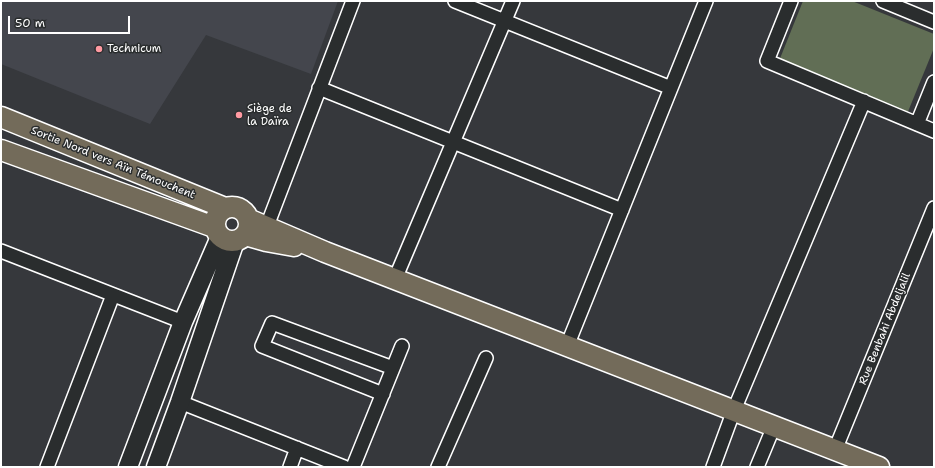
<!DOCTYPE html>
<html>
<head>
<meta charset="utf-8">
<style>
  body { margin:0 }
  #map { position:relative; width:935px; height:468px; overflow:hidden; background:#36383c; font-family:"Shantell Sans",sans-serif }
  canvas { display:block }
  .frame { position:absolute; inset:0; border:2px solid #fff; pointer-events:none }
  .scale { position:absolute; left:8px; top:16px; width:122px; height:18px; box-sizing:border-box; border:2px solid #fff; border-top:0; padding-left:5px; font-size:12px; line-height:14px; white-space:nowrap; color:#fff; -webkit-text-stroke:3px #2a2d2e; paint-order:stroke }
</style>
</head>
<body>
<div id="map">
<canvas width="935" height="468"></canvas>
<div class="frame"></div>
<div class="scale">50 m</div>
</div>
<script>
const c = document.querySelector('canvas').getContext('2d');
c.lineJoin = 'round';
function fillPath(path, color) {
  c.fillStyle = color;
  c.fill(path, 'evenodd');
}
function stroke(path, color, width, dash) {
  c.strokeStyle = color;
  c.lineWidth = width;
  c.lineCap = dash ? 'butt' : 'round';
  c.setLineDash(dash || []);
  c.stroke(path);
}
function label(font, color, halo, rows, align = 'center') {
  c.font = font + ' "Shantell Sans",sans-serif';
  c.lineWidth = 3;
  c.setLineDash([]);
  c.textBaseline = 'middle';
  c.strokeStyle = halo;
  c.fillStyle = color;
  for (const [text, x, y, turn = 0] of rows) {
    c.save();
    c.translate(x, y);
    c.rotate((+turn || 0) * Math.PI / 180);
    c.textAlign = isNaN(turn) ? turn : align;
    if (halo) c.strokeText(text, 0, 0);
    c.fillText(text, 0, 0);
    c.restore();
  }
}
fillPath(new Path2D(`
  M1 1H338L311 74 206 35 150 124 1 64Z`), '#44464d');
fillPath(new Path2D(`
  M803 1H852L934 34V48L907 114 779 61Z`), '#616e55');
const street = new Path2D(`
  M455 1 671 88
  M791 1 767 61 934 131
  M883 1 934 22
  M319 88 622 210
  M917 124 934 82
  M267 226 353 1
  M1 251 183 322
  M395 279 513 1
  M567 346 706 1
  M383 394 262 346 272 323 393 368
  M180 402 344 467
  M835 450 934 208
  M47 467 113 295
  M290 467 297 448
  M353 467 402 346
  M438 467 486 358
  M713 467 734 410 864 101
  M757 467 774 426`);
const secondary = new Path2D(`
  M128 467 183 322 220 237
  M156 467 180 402 235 241`);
const primary = new Path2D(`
  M1 117 225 208
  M1 150 214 227
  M215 224a17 17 0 1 1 34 0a17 17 0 1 1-34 0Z
  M248 219 325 252 879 467
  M245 235 266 241 294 246`);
stroke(street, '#fff', 16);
stroke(secondary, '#fff', 21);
stroke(primary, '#fff', 23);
stroke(street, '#2a2d2e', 13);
stroke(secondary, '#2a2d2e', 18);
stroke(primary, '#736b5a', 20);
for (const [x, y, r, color] of [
  [99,49,4,"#ff9aa2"],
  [239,115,4,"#ff9aa2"]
]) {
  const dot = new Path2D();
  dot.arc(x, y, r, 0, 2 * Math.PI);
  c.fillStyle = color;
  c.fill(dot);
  stroke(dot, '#2a2d2e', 1.5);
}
label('11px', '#fff', '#2a2d2e', [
  ["Technicum",107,49],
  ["Siège de",247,109],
  ["la Daïra",247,122]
], 'left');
label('11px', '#fff', '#2a2d2e', [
  ["Sortie Nord vers Aïn Témouchent",113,163,22],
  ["Rue Benbahi Abdeljalil",885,329,-68]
]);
</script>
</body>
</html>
